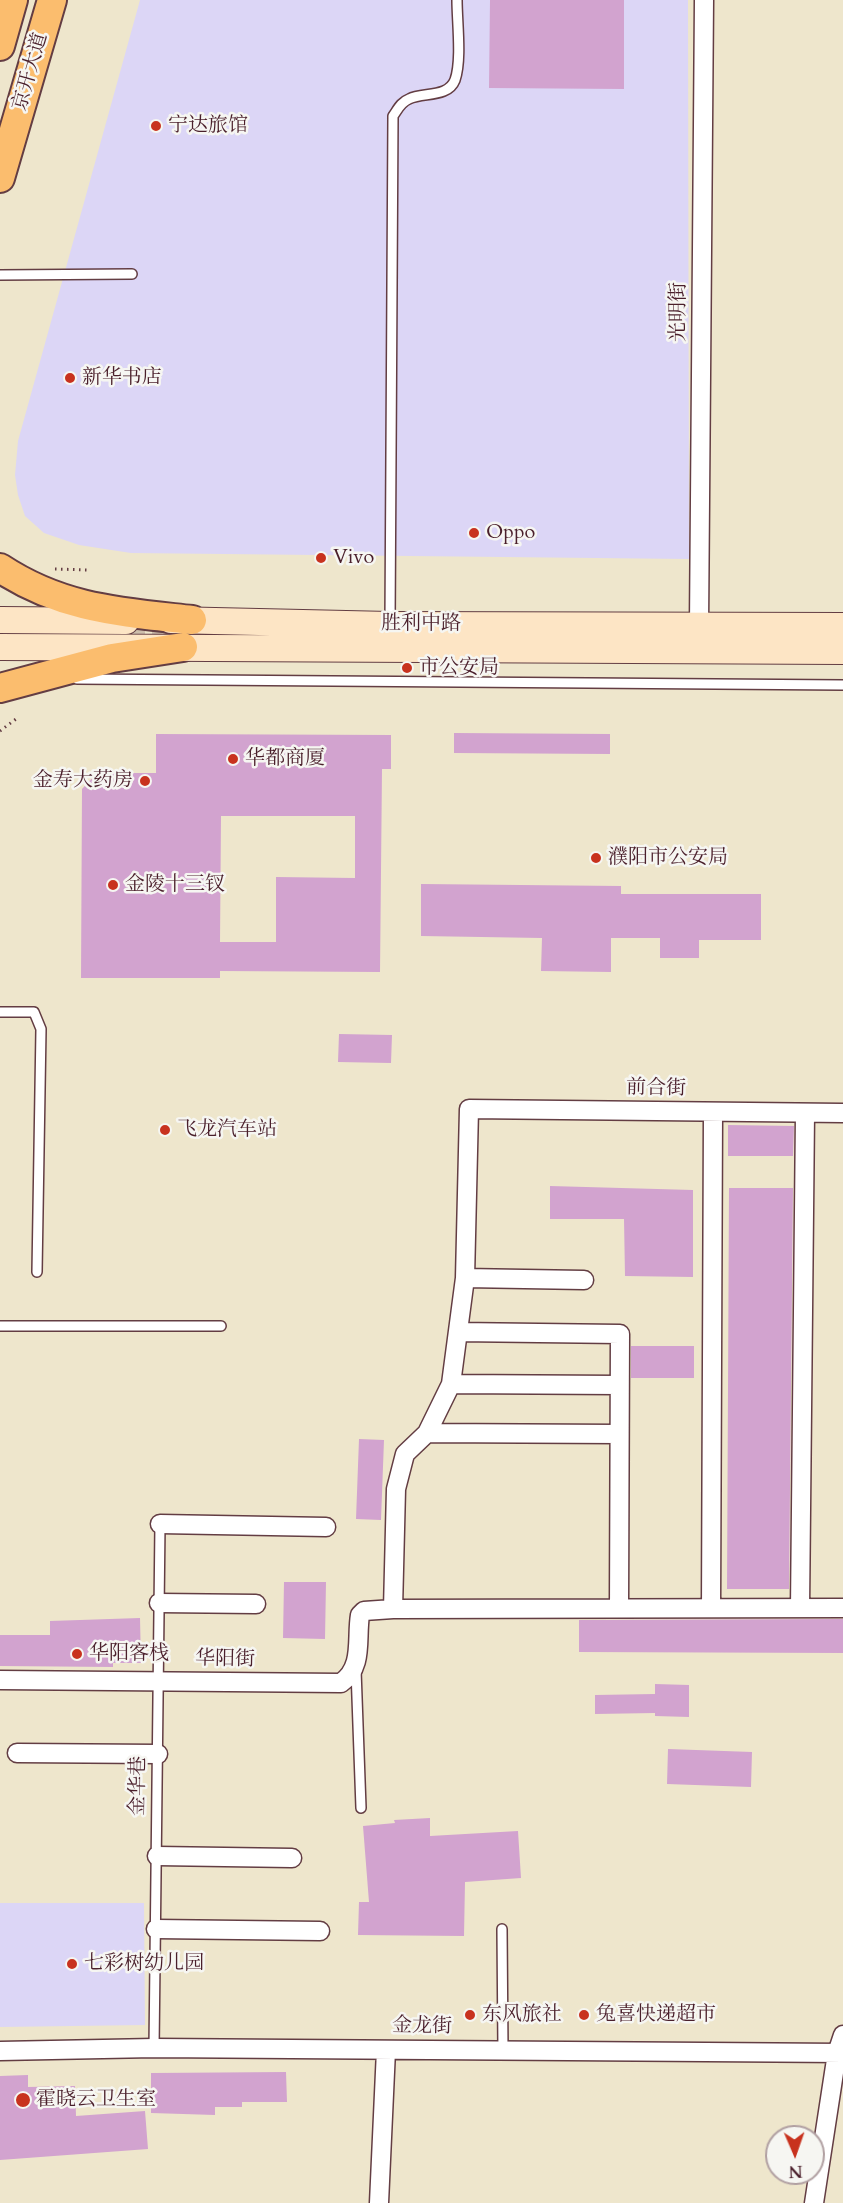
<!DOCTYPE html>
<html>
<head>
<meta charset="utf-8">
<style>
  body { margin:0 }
  #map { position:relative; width:843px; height:2203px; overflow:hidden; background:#eee6cc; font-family:Cardo,serif }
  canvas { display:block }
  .north { position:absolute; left:765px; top:2125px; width:60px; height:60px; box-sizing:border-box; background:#f6f6f2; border:2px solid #b1a0a2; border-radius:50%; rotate:178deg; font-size:16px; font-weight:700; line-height:24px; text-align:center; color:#4a1f2b }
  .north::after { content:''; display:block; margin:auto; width:21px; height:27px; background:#c8321e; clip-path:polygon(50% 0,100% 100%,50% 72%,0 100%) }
</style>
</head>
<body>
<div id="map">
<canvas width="843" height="2203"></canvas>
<div class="north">N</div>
</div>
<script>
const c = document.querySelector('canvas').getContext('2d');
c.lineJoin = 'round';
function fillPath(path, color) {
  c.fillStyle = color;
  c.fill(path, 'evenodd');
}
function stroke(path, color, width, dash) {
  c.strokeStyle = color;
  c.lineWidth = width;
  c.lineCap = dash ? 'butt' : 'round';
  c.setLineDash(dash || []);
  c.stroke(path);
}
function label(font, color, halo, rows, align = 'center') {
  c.font = font + ' Cardo,"Noto Serif SC",serif';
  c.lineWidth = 5;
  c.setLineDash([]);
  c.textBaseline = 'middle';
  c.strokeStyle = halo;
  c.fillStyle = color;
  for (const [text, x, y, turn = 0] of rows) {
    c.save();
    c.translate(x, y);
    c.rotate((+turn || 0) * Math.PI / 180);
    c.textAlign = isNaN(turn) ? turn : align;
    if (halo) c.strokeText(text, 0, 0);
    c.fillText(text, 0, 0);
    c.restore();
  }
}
fillPath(new Path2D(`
  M140 0H688L689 559 131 553 79 545 44 533 25 516 18 495 15 475 18 441Z
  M0 1903H144L145 2025 0 2027Z`), '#dcd6f6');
fillPath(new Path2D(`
  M490 0H624V89L489 88Z
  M454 733 610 734V754L454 753Z
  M156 734 391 735V769H382L380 972 220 971V978H81L82 789 97 773H156ZM221 816H355V878L276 877V942H220Z
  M421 884 621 886V894H761V940H699V958H660V938H611V972L541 971 542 938 421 936Z
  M339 1034 392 1035 391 1063 338 1062Z
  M728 1125 794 1126 793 1156H728Z
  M550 1186 693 1190V1277L625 1276 624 1219H550Z
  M729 1188H793L789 1589H727Z
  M631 1346H694V1378H631Z
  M359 1439 384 1440 381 1520 356 1519Z
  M284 1582H326L325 1639 283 1638Z
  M140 1618 141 1663H113V1667L0 1666V1635H50V1621Z
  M843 1619V1653L579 1652V1620Z
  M655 1684 689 1685V1717L655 1716V1713L595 1714V1695L655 1694Z
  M668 1749 752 1752 751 1787 667 1784Z
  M430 1818V1836L518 1831 521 1878 465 1882 464 1936 358 1935 359 1902H369L363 1826 395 1823 394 1820Z
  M286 2072 287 2102H242V2107H215V2115L151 2113V2073Z
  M28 2075V2087L75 2086 76 2116 145 2111 148 2149 0 2160V2076Z`), '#d2a3cf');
stroke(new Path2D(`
  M110 633 173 634`), '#cdbeac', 14, [14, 7]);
const service = new Path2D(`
  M0 275 132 274
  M390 622 393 116C398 109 401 102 409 99 423 92 448 98 455 80 462 60 457 22 457 0
  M77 679 843 685
  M0 1012H34L41 1029 37 1272
  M0 1326H221
  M356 1670 361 1808
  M502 1929 503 2051
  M154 2048 160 1524`);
const minor = new Path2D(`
  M699 625 704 0
  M843 1113 469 1109 465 1278 451 1384 427 1433 405 1454 396 1489 393 1609 843 1608
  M465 1278 584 1280
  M458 1332 620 1334 619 1608
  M451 1384 619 1385
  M427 1433 619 1434
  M160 1524 326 1527
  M159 1603 256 1604
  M711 1608 713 1113
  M800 1608 805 1113
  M0 1680 341 1683C364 1667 356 1639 360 1615L364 1611 393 1609
  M17 1753 158 1754
  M157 1856 292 1858
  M156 1929 320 1931
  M0 2051 154 2048 843 2053
  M379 2203 386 2050
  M814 2203 837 2053 843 2035`);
const secondary = new Path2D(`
  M0 620 126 621
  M171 620 390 625 843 626
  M0 647 843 651`);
const primary = new Path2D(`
  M0 46 13 0
  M0 178 52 0
  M0 568C62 609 120 612 192 620
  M0 688 112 658 183 647`);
stroke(service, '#633d43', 12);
stroke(minor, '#633d43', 21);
stroke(secondary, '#633d43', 28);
stroke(primary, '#633d43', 32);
stroke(new Path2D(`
  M55 569 89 570
  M0 731 16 719`), '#633d43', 3, [1.5, 4.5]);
stroke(service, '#fff', 9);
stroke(minor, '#fff', 18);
stroke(secondary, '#fde5c5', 26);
stroke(primary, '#fbbd6e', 28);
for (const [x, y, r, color] of [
  [156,126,6,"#c8321e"],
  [70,378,6,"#c8321e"],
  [474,533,6,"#c8321e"],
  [321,558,6,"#c8321e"],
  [407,668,6,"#c8321e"],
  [233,759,6,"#c8321e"],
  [145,781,6,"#c8321e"],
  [596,858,6,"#c8321e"],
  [113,885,6,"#c8321e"],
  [165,1130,6,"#c8321e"],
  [77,1654,6,"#c8321e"],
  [72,1964,6,"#c8321e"],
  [470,2015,6,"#c8321e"],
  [584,2015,6,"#c8321e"],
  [23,2100,8,"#c8321e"]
]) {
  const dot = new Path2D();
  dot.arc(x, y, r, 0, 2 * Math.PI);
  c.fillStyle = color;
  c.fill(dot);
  stroke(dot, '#f6f6f2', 2);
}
label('20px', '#4a1f2b', '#f6f6f2', [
  ["京开大道",31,72,-74],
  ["光明街",679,312,-90],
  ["胜利中路",421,624],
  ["前合街",656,1089,1],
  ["华阳街",225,1660,1],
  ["金华巷",139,1786,-89],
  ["金龙街",422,2027,1]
]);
label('20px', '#4a1f2b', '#f6f6f2', [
  ["宁达旅馆",168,126],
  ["新华书店",82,378],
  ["Oppo",486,533],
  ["Vivo",333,558],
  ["市公安局",419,668],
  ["华都商厦",245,759],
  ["金寿大药房",133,781,"right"],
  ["濮阳市公安局",608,858],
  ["金陵十三钗",125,885],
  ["飞龙汽车站",177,1130],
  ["华阳客栈",89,1654],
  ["七彩树幼儿园",84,1964],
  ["东风旅社",482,2015],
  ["兔喜快递超市",596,2015],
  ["霍晓云卫生室",36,2100]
], 'left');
</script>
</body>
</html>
